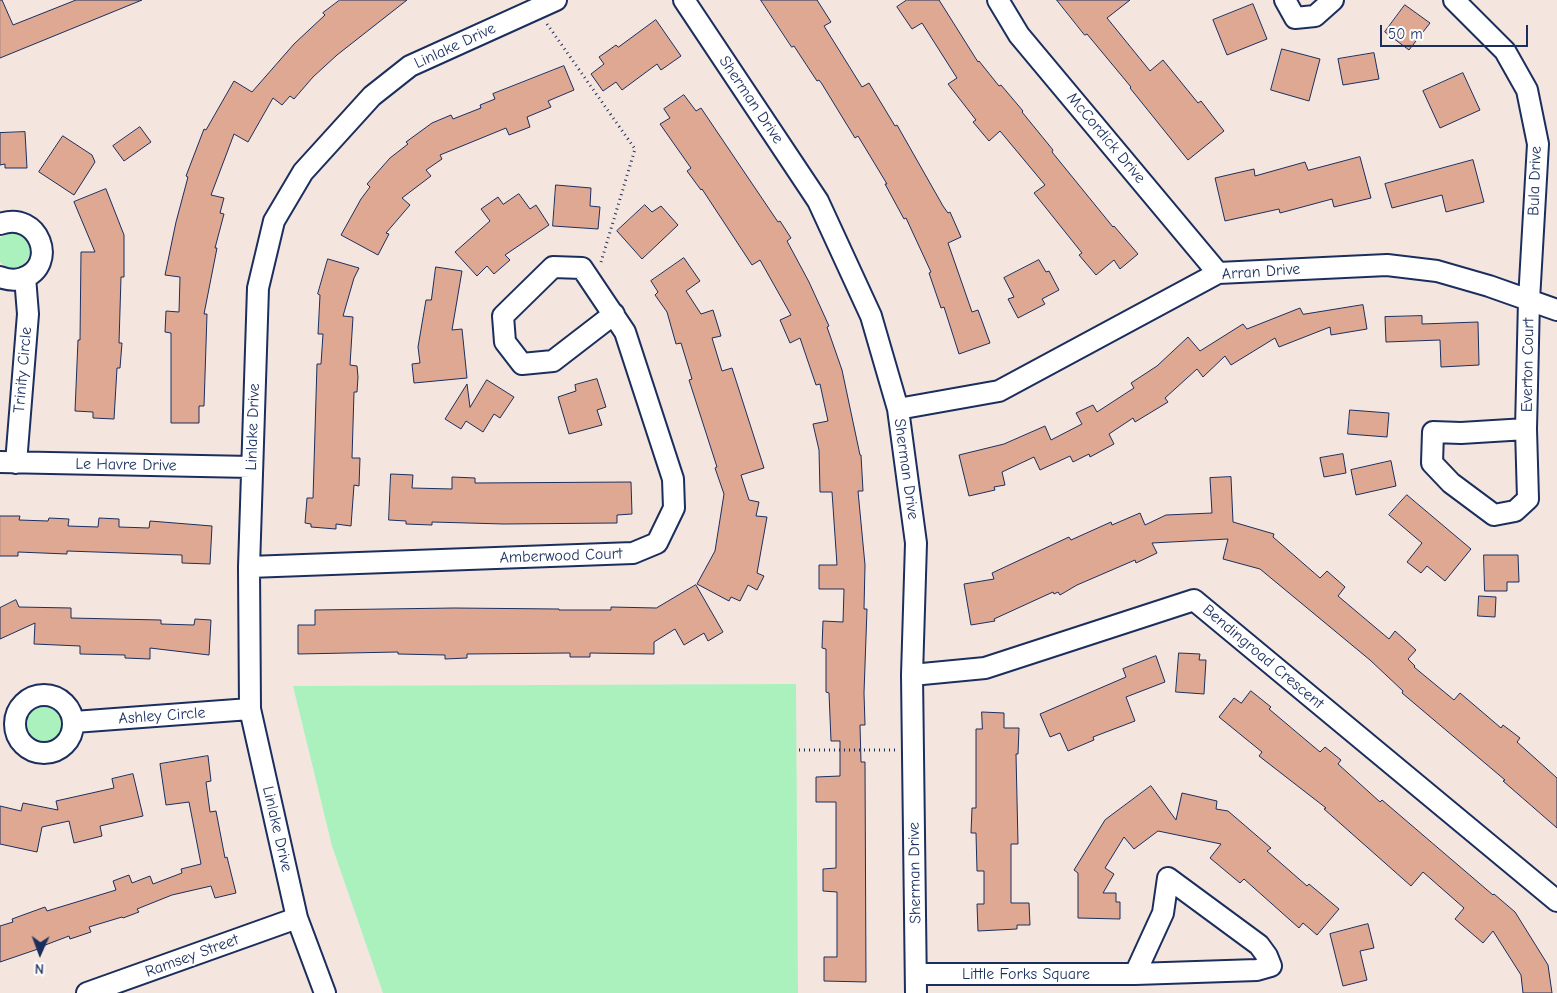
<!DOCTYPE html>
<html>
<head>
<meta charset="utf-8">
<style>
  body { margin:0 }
  #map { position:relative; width:1557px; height:993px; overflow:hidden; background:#f5e5df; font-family:"Comic Neue",sans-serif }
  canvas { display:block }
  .north { position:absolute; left:15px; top:928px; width:50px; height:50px; -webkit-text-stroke:4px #fff; paint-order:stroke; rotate:182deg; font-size:14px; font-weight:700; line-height:20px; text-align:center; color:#1b2f5e }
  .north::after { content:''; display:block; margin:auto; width:18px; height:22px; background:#1b2f5e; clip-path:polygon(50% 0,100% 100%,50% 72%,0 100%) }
  .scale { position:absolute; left:1380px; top:25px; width:148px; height:22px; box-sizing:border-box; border:2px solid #1b2f5e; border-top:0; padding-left:6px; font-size:15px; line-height:18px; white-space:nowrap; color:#1b2f5e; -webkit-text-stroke:4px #fff; paint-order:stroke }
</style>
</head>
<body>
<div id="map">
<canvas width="1557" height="993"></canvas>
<div class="north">N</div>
<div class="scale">50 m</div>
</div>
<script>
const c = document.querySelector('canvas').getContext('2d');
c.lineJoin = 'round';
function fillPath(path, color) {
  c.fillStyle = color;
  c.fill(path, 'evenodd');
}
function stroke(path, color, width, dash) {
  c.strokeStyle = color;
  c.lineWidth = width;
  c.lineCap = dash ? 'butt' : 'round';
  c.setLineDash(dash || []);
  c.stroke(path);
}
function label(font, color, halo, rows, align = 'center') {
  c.font = font + ' "Comic Neue",sans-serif';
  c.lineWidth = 4;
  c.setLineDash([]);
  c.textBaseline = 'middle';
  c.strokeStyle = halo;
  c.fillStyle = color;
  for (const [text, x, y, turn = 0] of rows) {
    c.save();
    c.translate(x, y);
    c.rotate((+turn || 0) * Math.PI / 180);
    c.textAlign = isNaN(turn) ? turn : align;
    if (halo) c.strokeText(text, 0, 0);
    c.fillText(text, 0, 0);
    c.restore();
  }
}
fillPath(new Path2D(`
  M13 232C49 239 22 284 0 262V238L8 233Z
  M796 684 798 993H383L332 846 293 686Z
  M27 724a18 18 0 1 1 36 0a18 18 0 1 1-36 0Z`), '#abf1bd');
const building = new Path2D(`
  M0 0H2L13 25 76 0H142L0 58Z
  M340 0H407L337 55 313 77 294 99 290 96 282 105 273 98 248 142 234 134 211 195 224 198 220 213 224 214 215 248H217L204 314H207L204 406H199V423H171V333L165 332 166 311 179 312 180 277 165 275 176 222 188 177 186 176 204 129 206 130 234 81 252 92 294 44 325 15 323 13Z
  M761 0H817L831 22 824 26 862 87 869 83 895 126 897 125 943 206 948 213 950 212 961 237 948 243 972 312 978 310 990 343 959 354 944 307 941 308 929 273 931 272 906 218 904 219 885 184H887L858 136 855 138 822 84 819 80 817 81 794 46 792 47Z
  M907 0H939L978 62 979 61 999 86 1001 85 1023 111 1022 112 1053 150 1052 152 1113 227 1114 226 1138 254 1120 269 1114 260 1096 275 1079 255 1082 253 1034 193 1045 185 1000 131 989 141 973 122 976 120 948 84 957 78 922 23 912 29 897 7Z
  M1057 0H1130L1107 18 1150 71 1163 60 1198 103 1201 101 1224 131 1188 160 1130 88 1131 87 1087 34 1085 35Z
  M1253 4 1267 39 1227 55 1213 20Z
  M1405 5 1430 23 1409 50 1385 32Z
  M656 20 681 56 661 70 657 64 622 90 616 82 603 91 591 74 604 64 599 57 616 45 618 47Z
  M1282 49 1320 59 1309 101 1271 90Z
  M1374 53 1379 79 1343 85 1338 59Z
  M564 66 574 90 548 101 551 107 527 117 530 127 509 135 506 128 440 155 442 159 426 170 431 176 402 198 410 205 386 233 389 234 378 255 341 235 361 199 370 187 367 184 390 158 408 144 406 142 432 123 451 115 453 119 481 108 480 105 495 99 493 94Z
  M1463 73 1480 110 1440 128 1423 91Z
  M684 95 696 111 701 108 778 222 780 221 791 238 787 241 809 282 829 326 827 327 842 370 860 455H861L863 491H858L865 565 864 609H867L864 693 865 725H860L861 762H865L866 982 824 981V957H837V892L823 891V869L836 868V802H816V777L840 776V741H831L829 693 826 692V649L822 648 823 621 843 622 844 589H819V565H837L832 492H820L819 450 813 424 828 421 820 384 816 385 800 338 790 343 780 320 791 315 760 260 752 265 702 189 701 190 687 171 691 168 660 124 670 118 664 109Z
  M140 127 151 142 124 161 113 146Z
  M25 132 27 168H5V164L0 165V133Z
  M63 136 92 155 95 162 74 195 39 172Z
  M1360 157 1371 198 1334 207 1332 199 1280 213 1279 209 1225 221 1215 178 1254 169 1255 176 1305 162 1308 170Z
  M1473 160 1484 202 1446 212 1442 195 1392 208 1385 184Z
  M556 185 591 188 590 206 600 207 598 229 553 226Z
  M106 189 124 235V277H121L119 343H122L120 368H117L114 419 93 418V412L75 411 78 340H80L81 252H95L74 202Z
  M519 194 530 209 536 205 549 225 505 255 510 260 494 274 487 266 477 276 455 252 490 221 481 209 498 197 503 204Z
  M645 205 652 212 661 206 678 225 642 259 617 231Z
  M684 258 700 281 686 291 701 314 713 310 721 336 712 338 722 371 732 368 764 468 741 475 749 500 759 502 756 516 767 517 757 573 764 576 757 590 748 585 740 601 731 597 729 601 697 584 715 551 724 494 715 468 717 467 689 380 692 379 681 343 676 344 667 312 655 295 658 292 651 281Z
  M328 259 359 268 354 278 343 316 353 317 350 365 357 366 358 377 357 392H354L352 458H360L359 486 354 485 351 526 336 524V529L311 527V524L305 523 307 498H313L317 364H321L323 334H318L320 295 318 294Z
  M1039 260 1046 272 1049 271 1059 290 1042 299 1045 304 1018 318 1008 299 1014 297 1004 278Z
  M436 267 462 271 452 330 462 329 467 378 414 383 412 364 420 363 418 347 426 300H431Z
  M1363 305 1367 329 1331 335 1330 327 1279 347 1275 338 1231 365 1225 356 1203 377 1197 369 1165 398 1168 402 1135 422 1133 418 1109 434 1114 444 1090 457 1089 454 1073 462 1070 456 1040 470 1034 457 1002 472 1005 485 994 487 995 490 969 496 959 455 1004 444 1045 426 1051 440 1082 424 1076 413 1093 405 1097 412 1134 388 1131 383 1157 366 1188 337 1200 351 1243 324 1247 329 1300 308 1303 314Z
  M1422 316V324L1478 322 1479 365 1441 367 1440 340 1386 342 1385 317Z
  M597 379 606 407 597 410 602 425 569 434 558 397 576 391 575 385Z
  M487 380 514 397 500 418 494 414 483 432 466 421 461 429 445 419 467 384 470 407Z
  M1350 410 1389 413 1387 437 1348 434Z
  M1343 454 1346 473 1324 477 1320 458Z
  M1391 461 1396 486 1356 495 1351 470Z
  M391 474 413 475 412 488 452 489V477L475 478V483L631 482 632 514 617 515V523L504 524 432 522V525L406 524V521L389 520Z
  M1231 477 1233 522 1274 534 1273 537 1320 578 1327 571 1345 587 1338 596 1389 639 1395 631 1416 650 1408 659 1415 666 1414 667 1454 700 1460 693 1501 728 1503 725 1520 738 1517 742 1557 778V828L1503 781 1505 780 1402 693 1403 691 1370 660 1260 569 1223 559 1228 539 1152 543 1157 553 1136 563 1135 560 1077 585 1060 595 1058 592 1054 594 1053 592 994 619 995 621 971 625 964 584 994 579 992 573 1069 537 1071 540 1111 522 1112 525 1140 513 1145 525 1166 515 1212 513 1210 478Z
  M1407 495 1471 549 1445 581 1427 566 1421 573 1407 562 1422 543 1389 515Z
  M0 516H20L19 520 48 521 49 518 69 519 68 526 98 527 99 518 119 519V527L149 528 150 521 212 526 210 564 182 563V555L67 551V554L18 552V556H0Z
  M1484 555H1518L1519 582H1507V591H1485Z
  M696 585 723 632 708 641 704 633 684 645 675 629 654 642V654L590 653V657H570V653L467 654V658L445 659V655L398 654V652L298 654V625H315V610L454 608 559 609V610H611V607L656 608Z
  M1479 596 1496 597 1495 617 1478 616Z
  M16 600 19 607 71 608V618L161 620V624L194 625 195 619 211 620 209 655 150 648V659L125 658V655L80 654V646L34 644 35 623 0 639V608Z
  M1179 653 1200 654 1199 660H1206L1204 694 1176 692Z
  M1156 656 1165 682 1126 697 1135 721 1093 737 1094 740 1068 751 1060 733 1050 737 1040 714 1126 677 1123 669Z
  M1251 691 1271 707 1269 709 1320 752 1325 747 1341 760 1338 764 1380 802 1382 800 1493 895 1494 894 1515 912 1548 965 1552 993H1523L1521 975 1493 931 1483 943 1455 919 1464 908 1423 872 1411 886 1324 809 1326 808 1259 756 1262 752 1219 717 1234 698 1241 703Z
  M982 712 1004 713V728H1019L1018 754H1016L1018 844H1011V903H1029L1030 925H1017V929L978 931 977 904H984V871H977L976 833H971L972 808H976V729H982Z
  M208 756 211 781 206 782 210 812 216 811 225 858 227 857 236 893 215 898 211 886 172 895 137 909 139 912 123 918 122 917 89 927 91 932 70 939 69 936 40 947 41 948 0 962V926L13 922 12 919 45 907 47 911 116 890 113 881 129 875 132 883 150 876 153 884 182 873 181 869 201 864 189 802 166 805 160 764Z
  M133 774 143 816 100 826 102 836 74 843 69 821 42 827 37 852 0 844V806L21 811 23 803 58 810 56 801 114 788 112 779Z
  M1151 786 1176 820 1182 793 1217 801 1216 809 1228 811 1271 848 1267 851 1307 886 1309 884 1339 909 1317 935 1303 923 1299 928 1244 879 1240 883 1210 858 1221 844 1158 831 1134 849 1124 837 1105 868 1114 874 1103 893H1116V902H1120V919L1078 918V873L1074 870 1105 820Z
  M1368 924 1374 948 1360 951 1367 980 1343 986 1330 934Z`);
fillPath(building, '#dea893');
stroke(building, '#1b2f5e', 1);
const street = new Path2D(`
  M684 0 818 201 871 316 898 409 916 543 912 675 916 993
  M998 0 1019 35 1218 273
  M1285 0 1295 18 1315 16 1333 0
  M1454 0 1505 51 1527 90 1538 144 1529 300 1526 429 1461 433 1433 432 1432 463 1451 483 1494 515 1515 511 1528 499 1526 429
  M0 224C39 210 59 265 23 278 15 281 8 280 0 277
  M898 409 999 391 1218 273 1387 265 1437 271 1489 286 1557 310
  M0 462 251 467
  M16 463 28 314 25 277
  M249 567 633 553 657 543 674 508 673 479 625 332 582 268 553 267 503 316 505 342 522 364 553 361 614 314
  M912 675 985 668 1194 600 1557 901
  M15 724a29 29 0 1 1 58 0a29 29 0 1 1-58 0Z
  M74 722 250 709
  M917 974H1135L1257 970 1271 966 1267 956 1259 945 1168 878 1163 913 1135 974
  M87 993 297 918
  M325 993 297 918 250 709 249 567 258 288 274 221 303 172 372 96 410 66 556 0`);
stroke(street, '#1b2f5e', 24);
stroke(new Path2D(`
  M547 24 635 149 601 262
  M799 750H895`), '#1b2f5e', 3, [1, 4]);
stroke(street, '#fff', 20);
label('16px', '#1b2f5e', '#fff', [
  ["Linlake Drive",455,46,-25],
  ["Sherman Drive",751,100,56],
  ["McCordick Drive",1106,138,50],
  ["Bula Drive",1535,181,-88],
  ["Arran Drive",1261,272,-4],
  ["Everton Court",1528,365,-89],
  ["Trinity Circle",23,370,-85],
  ["Linlake Drive",253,427,-88],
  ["Le Havre Drive",126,465,1],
  ["Sherman Drive",906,469,82],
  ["Amberwood Court",561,556,-2],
  ["Bendingroad Crescent",1263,657,40],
  ["Ashley Circle",162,716,-4],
  ["Linlake Drive",277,829,77],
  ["Sherman Drive",915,873,-91],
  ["Ramsey Street",192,956,-20],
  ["Little Forks Square",1026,974]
]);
</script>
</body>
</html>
